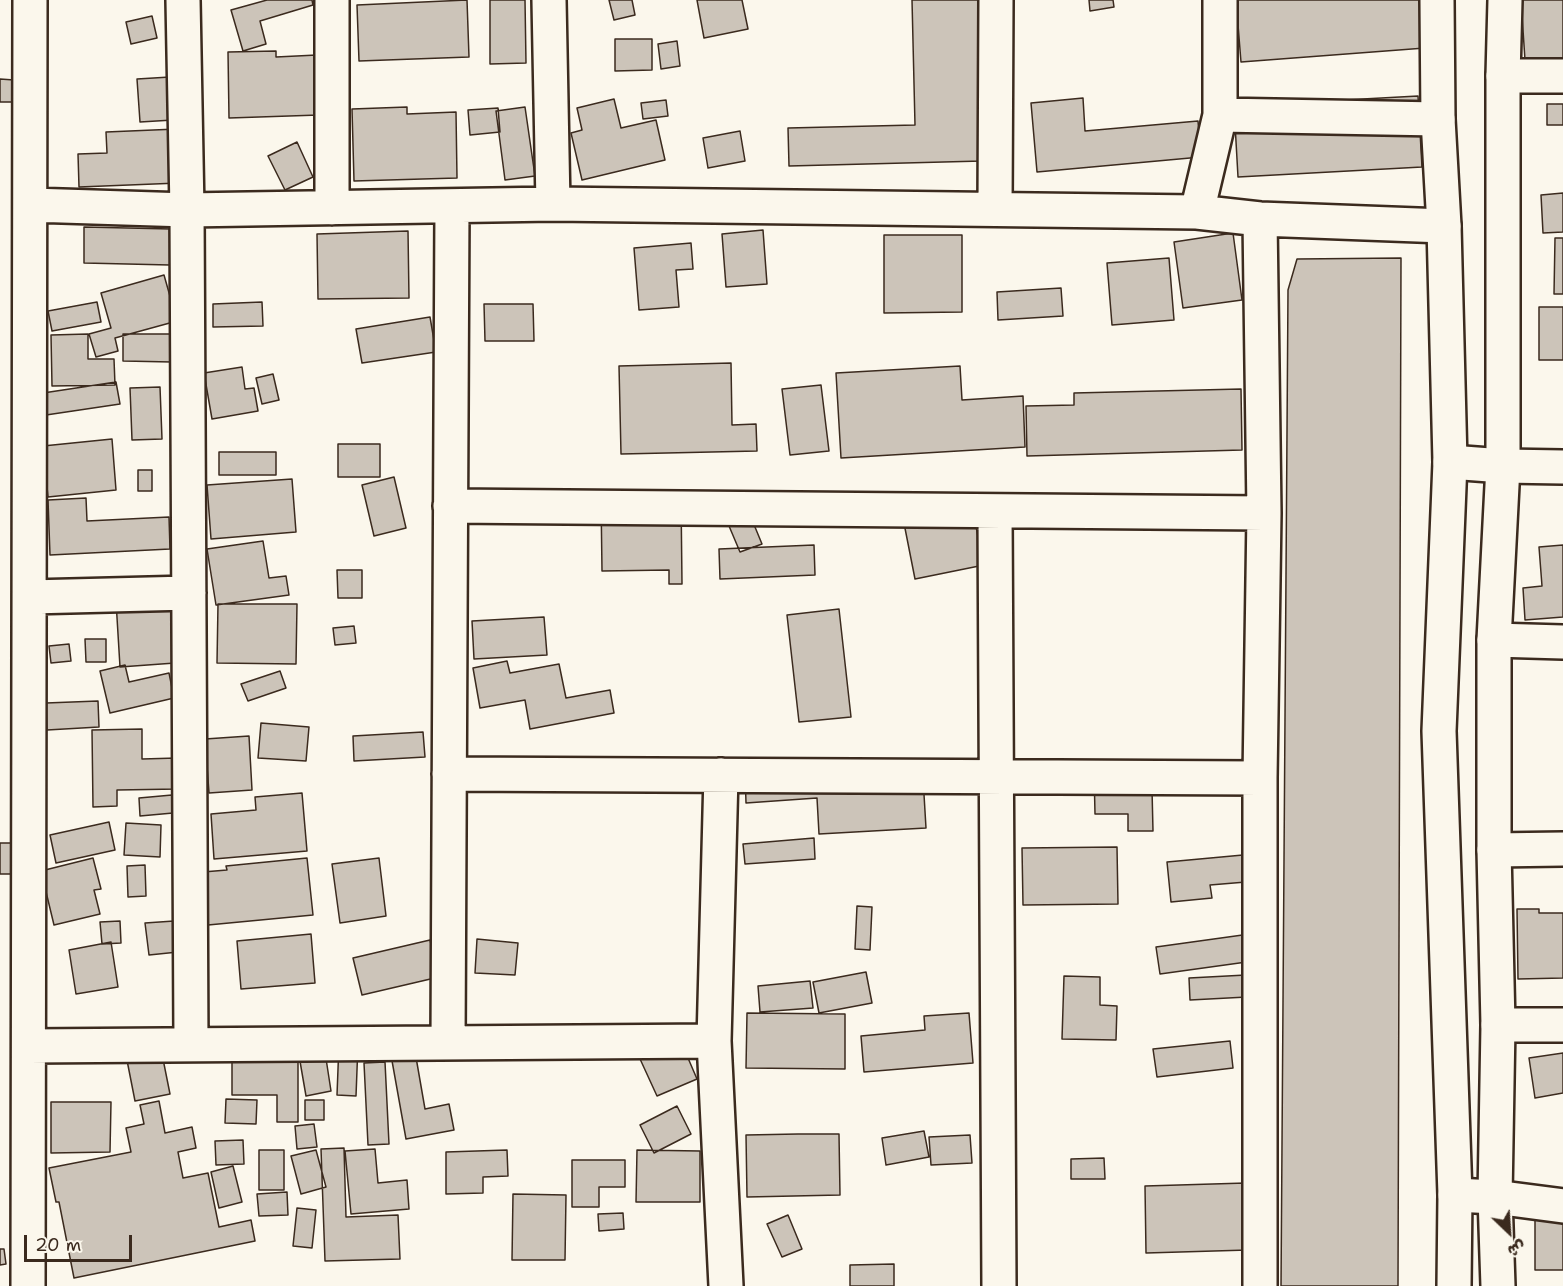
<!DOCTYPE html>
<html>
<head>
<meta charset="utf-8">
<style>
  body { margin:0 }
  #map { position:relative; width:1563px; height:1286px; overflow:hidden; background:#fbf7ec; font-family:"Shantell Sans","Playpen Sans Arabic",sans-serif }
  canvas { display:block }
  .north { position:absolute; left:1479px; top:1202px; width:60px; height:60px; -webkit-text-stroke:4px #fbf7ec; paint-order:stroke; rotate:155deg; font-size:16px; font-weight:700; line-height:24px; text-align:center; color:#3b2a1e }
  .north::after { content:''; display:block; margin:auto; width:21px; height:27px; background:#3b2a1e; clip-path:polygon(50% 0,100% 100%,50% 72%,0 100%) }
  .scale { position:absolute; left:24px; top:1235px; width:108px; height:27px; box-sizing:border-box; border:3px solid #3b2a1e; border-top:0; padding-left:8px; font-size:18px; line-height:21px; white-space:nowrap; color:#3b2a1e; -webkit-text-stroke:4px #fbf7ec; paint-order:stroke }
</style>
</head>
<body>
<div id="map">
<canvas width="1563" height="1286"></canvas>
<div class="north">ش</div>
<div class="scale">20 m</div>
</div>
<script>
const c = document.querySelector('canvas').getContext('2d');
c.lineJoin = 'round';
function fillPath(path, color) {
  c.fillStyle = color;
  c.fill(path, 'evenodd');
}
function stroke(path, color, width, dash) {
  c.strokeStyle = color;
  c.lineWidth = width;
  c.lineCap = dash ? 'butt' : 'round';
  c.setLineDash(dash || []);
  c.stroke(path);
}
const building = new Path2D(`
  M267 0H312L313 5 260 21 266 44 243 51 231 10Z
  M467 0 469 57 359 61 357 5Z
  M490 0H525L526 63 490 64Z
  M609 0H632L635 15 614 20Z
  M697 0H742L748 29 704 38Z
  M912 0H979L982 161 789 166 788 128 915 125Z
  M1089 0H1113L1114 7 1090 11Z
  M1236 0H1421L1425 48 1241 62Z
  M1521 0H1563V58L1525 60Z
  M152 16 157 38 131 44 126 22Z
  M615 39H652V70L615 71Z
  M677 41 680 66 661 69 658 44Z
  M276 51V57L317 55 319 115 229 118 228 52Z
  M170 77 173 120 140 122 137 79Z
  M0 79 14 80 13 102H0Z
  M1418 96 1422 167 1238 177 1234 106Z
  M1083 98 1085 131 1198 121 1201 157 1037 172 1031 103Z
  M614 99 621 128 656 120 665 160 582 180 571 133 582 130 577 108Z
  M666 100 668 116 643 119 641 103Z
  M1547 104H1563V125H1547Z
  M407 107V114L456 112 457 178 354 181 352 109Z
  M525 107 535 176 505 180 496 111Z
  M498 108 500 132 470 135 468 110Z
  M177 129 179 183 79 187 78 154 107 153 106 132Z
  M740 131 745 161 708 168 703 138Z
  M297 142 313 177 285 190 268 156Z
  M1563 193V232L1543 233 1541 195Z
  M84 227 171 229 170 265 84 263Z
  M763 230 767 284 726 287 722 234Z
  M408 231 409 298 318 299 317 234Z
  M1233 233 1242 300 1183 308 1174 242Z
  M884 235H962V312L884 313Z
  M1555 238H1563V294H1554Z
  M691 243 693 269 676 270 679 307 639 310 634 248Z
  M1169 258 1174 320 1112 325 1107 263Z
  M1401 258 1398 1286H1281L1288 290 1297 259Z
  M164 275 177 321 115 338 118 351 96 357 89 334 111 328 101 293Z
  M1061 288 1063 316 998 320 997 292Z
  M97 302 101 322 52 331 48 311Z
  M262 302 263 326 213 327V304Z
  M484 304H533L534 341H485Z
  M1539 307H1563V360H1539Z
  M430 317 436 352 362 363 356 329Z
  M88 334V359H114L115 385 52 386 51 335Z
  M123 334H172V362L123 361Z
  M731 363 732 425 756 424 757 451 621 454 619 366Z
  M960 366 962 400 1023 396 1025 447 841 458 836 373Z
  M242 367 245 389 254 388 258 411 212 419 204 373Z
  M273 374 279 400 262 404 256 378Z
  M116 382 120 404 46 415 43 393Z
  M821 385 829 451 790 455 782 389Z
  M160 387 162 439 132 440 130 388Z
  M1241 389 1242 450 1027 456 1026 406 1074 405V393Z
  M112 439 116 490 48 497 43 446Z
  M338 444H380V477H338Z
  M219 452H276V475H219Z
  M138 470H152V491H138Z
  M394 477 406 528 374 536 362 485Z
  M292 479 296 532 211 539 207 485Z
  M969 493 984 565 915 579 901 508Z
  M681 496 682 584H669V570L602 571 601 497Z
  M86 498 87 521 169 517 170 549 50 555 48 500Z
  M743 498 762 544 740 552 721 507Z
  M263 541 269 578 286 576 289 595 216 605 207 549Z
  M814 545 815 575 720 579 719 549Z
  M1563 545V617L1525 620 1523 588 1542 586 1539 547Z
  M337 570H362V598H338Z
  M172 598 175 663 120 667 116 601Z
  M218 604H297L296 664 217 663Z
  M839 609 851 717 799 722 787 615Z
  M544 617 547 655 474 659 472 621Z
  M354 626 356 643 335 645 333 628Z
  M85 639H106V662H86Z
  M69 644 71 661 51 663 49 646Z
  M507 661 510 673 559 664 566 698 610 690 614 713 530 729 525 700 480 708 473 668Z
  M125 665 129 682 169 673 174 698 110 713 100 671Z
  M280 671 286 688 248 701 241 684Z
  M98 701 99 727 47 730 46 703Z
  M261 723 309 727 306 761 258 758Z
  M142 729V759L177 758 178 789 117 790V806L93 807 92 730Z
  M423 732 425 757 354 761 353 736Z
  M249 736 252 790 209 793 205 739Z
  M922 761 926 828 819 834 817 798 746 803 745 771Z
  M1094 770 1152 789 1153 831H1128V814H1095Z
  M302 793 307 851 214 859 211 814 256 810 255 797Z
  M172 795 173 813 140 816 139 798Z
  M109 822 115 850 56 863 50 835Z
  M126 823 161 825 160 857 124 855Z
  M814 838 815 859 745 864 743 844Z
  M0 843H14L13 874H0Z
  M1117 847 1118 904 1023 905 1022 848Z
  M1243 855 1246 882 1210 885 1212 898 1171 902 1167 862Z
  M93 858 101 889 94 890 100 914 54 925 41 871Z
  M307 858 313 915 208 925 203 872 227 870 226 866Z
  M379 858 386 916 340 923 332 864Z
  M145 865 146 896 128 897 127 866Z
  M857 906 872 907 870 950 855 949Z
  M1517 909H1539V913H1563V978L1518 979Z
  M120 921 121 943 102 944 100 922Z
  M174 921 178 952 149 955 145 923Z
  M1257 933 1261 960 1160 974 1156 947Z
  M311 934 315 983 241 989 237 941Z
  M477 939 518 943 515 975 475 973Z
  M430 940 439 977 362 995 353 958Z
  M111 942 118 987 76 994 69 950Z
  M866 972 872 1003 819 1013 813 982Z
  M1246 975 1247 997 1190 1000 1189 978Z
  M1064 976 1100 977V1005L1117 1006 1116 1040 1062 1039Z
  M810 981 813 1008 760 1012 758 986Z
  M747 1013 845 1014V1069L746 1068Z
  M969 1013 973 1063 864 1072 861 1036 925 1030 924 1016Z
  M676 1030 697 1079 657 1096 635 1048Z
  M159 1039 170 1094 135 1101 124 1045Z
  M323 1039 331 1091 306 1096 297 1044Z
  M413 1040 425 1109 449 1104 454 1130 406 1139 389 1044Z
  M1230 1041 1233 1068 1157 1077 1153 1049Z
  M339 1043 358 1044 356 1096 337 1095Z
  M232 1044H298V1122H277V1095H232Z
  M1563 1053V1093L1535 1098 1529 1058Z
  M385 1062 389 1144 368 1145 364 1063Z
  M226 1099 257 1100 256 1124 225 1123Z
  M305 1100H324V1120H305Z
  M159 1101 165 1133 192 1127 196 1148 178 1152 183 1178 208 1173 219 1227 251 1220 255 1241 74 1278 59 1202H56L49 1168 131 1152 126 1128 144 1124 140 1105Z
  M51 1102H111L110 1152 51 1153Z
  M677 1106 691 1134 654 1153 640 1125Z
  M314 1124 317 1147 297 1149 295 1126Z
  M924 1131 929 1157 886 1165 882 1138Z
  M798 1134H839L840 1195 747 1197 746 1135Z
  M970 1135 972 1163 931 1165 929 1137Z
  M243 1140 244 1164 216 1165 215 1141Z
  M344 1148 346 1217 398 1215 400 1259 325 1261 321 1149Z
  M375 1149 378 1183 407 1180 409 1209 351 1214 345 1151Z
  M259 1150H284V1190H259Z
  M316 1150 326 1187 301 1194 291 1156Z
  M507 1150 508 1176 483 1177V1193L446 1194V1152Z
  M637 1150 700 1151V1202H636Z
  M1104 1158 1105 1179H1071V1159Z
  M572 1160H625V1187H599V1207H572Z
  M233 1166 242 1202 219 1208 211 1172Z
  M1246 1183 1248 1250 1146 1253 1145 1186Z
  M287 1192 288 1215 259 1216 257 1194Z
  M513 1194 566 1195 565 1260H512Z
  M297 1208 316 1210 312 1248 293 1246Z
  M623 1213 624 1229 599 1231 598 1214Z
  M1535 1213H1563V1270H1535Z
  M788 1215 802 1249 782 1257 767 1224Z
  M0 1249H4L6 1264 0 1265Z
  M894 1264V1286H850V1265Z`);
fillPath(building, '#ccc4b9');
stroke(building, '#3b2a1e', 1.5);
const minor = new Path2D(`
  M183 0 187 210 191 1045
  M549 0 553 204
  M1503 76H1563
  M1220 115 1438 119
  M31 205 187 210 553 204 1197 212 1260 219 1444 226
  M332 208V0
  M995 209 996 0
  M1197 212 1220 115V0
  M1450 462 1503 466 1563 467
  M450 506 1264 513
  M995 511 999 1286
  M30 597 189 593
  M1494 640 1563 642
  M449 774 1260 778 1264 513 1260 219
  M721 775 714 1041 726 1286
  M1260 778V1286
  M1494 850 1563 849
  M1498 1025H1563
  M448 1043 452 206
  M29 1046 714 1041
  M1455 1195 1495 1197 1563 1206
  M28 1286 30 0`);
const tertiary = new Path2D(`
  M1437 0 1438 119 1444 226 1450 462 1439 731 1455 1195 1454 1286
  M1498 1286 1495 1197 1498 1025 1494 850V640L1503 466V76L1505 0`);
stroke(minor, '#3b2a1e', 38);
stroke(tertiary, '#3b2a1e', 38);
stroke(minor, '#fbf7ec', 33);
stroke(tertiary, '#fbf7ec', 33);
</script>
</body>
</html>
